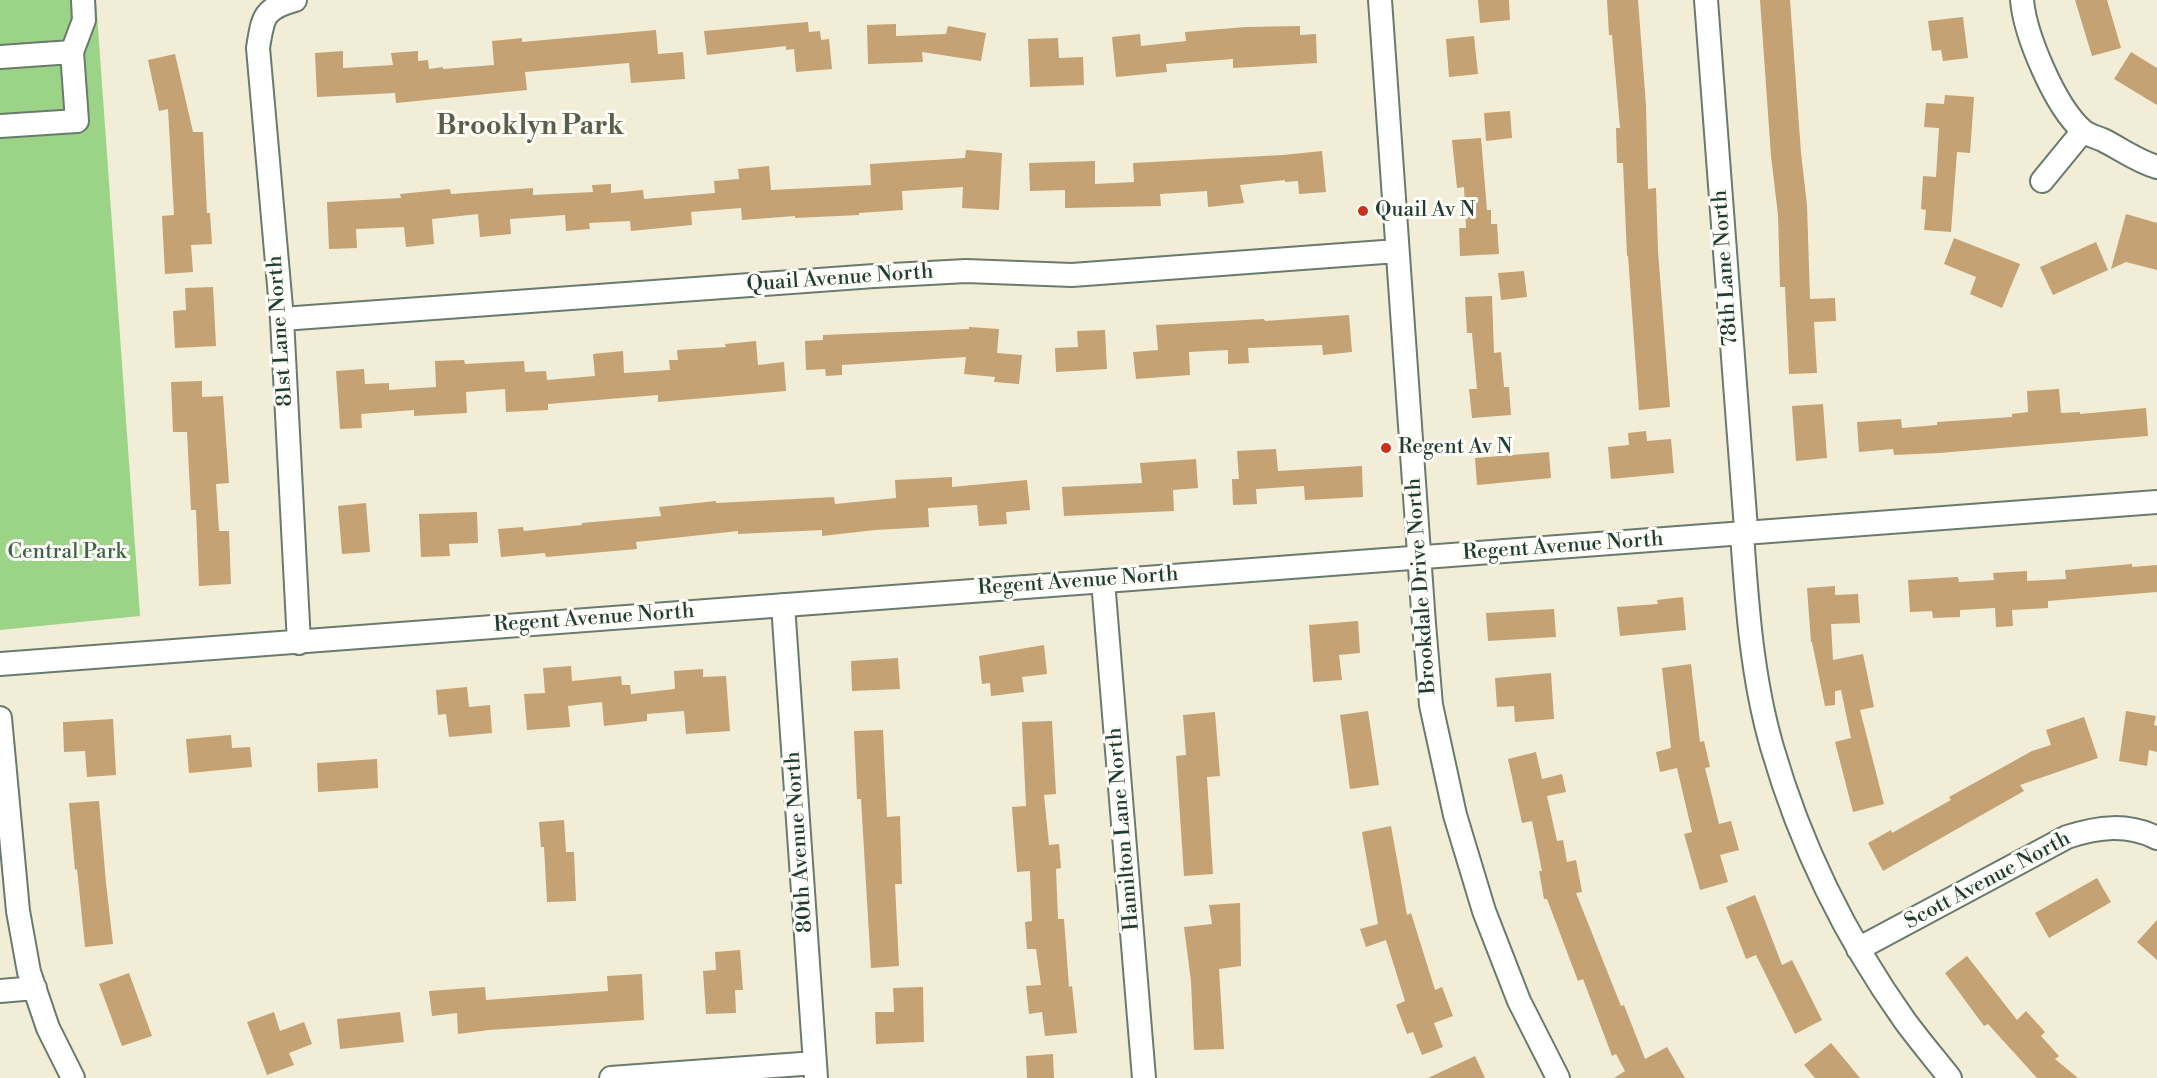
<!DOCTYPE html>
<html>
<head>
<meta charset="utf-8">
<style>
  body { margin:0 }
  canvas { display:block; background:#f2edd7 }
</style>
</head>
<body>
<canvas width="2157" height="1078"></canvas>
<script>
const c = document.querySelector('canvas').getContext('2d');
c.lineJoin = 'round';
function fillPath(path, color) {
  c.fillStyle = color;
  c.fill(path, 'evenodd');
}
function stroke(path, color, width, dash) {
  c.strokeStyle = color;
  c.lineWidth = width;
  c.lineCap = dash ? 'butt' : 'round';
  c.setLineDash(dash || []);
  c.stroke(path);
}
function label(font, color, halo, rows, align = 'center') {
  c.font = font + ' "Libre Bodoni",serif';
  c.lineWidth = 6;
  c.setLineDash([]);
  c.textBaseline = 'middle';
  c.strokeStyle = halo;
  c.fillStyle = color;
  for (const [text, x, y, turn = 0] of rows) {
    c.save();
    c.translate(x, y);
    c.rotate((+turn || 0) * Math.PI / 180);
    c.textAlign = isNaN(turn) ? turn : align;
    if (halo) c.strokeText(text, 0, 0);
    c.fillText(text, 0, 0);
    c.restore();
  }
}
fillPath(new Path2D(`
  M0 0H96L140 616 0 630Z`), '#9bd487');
fillPath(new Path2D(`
  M1478 0H1509L1510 20 1480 23Z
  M1607 0H1638L1646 105 1648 189 1656 188 1658 251 1670 407 1639 410 1628 256H1627L1623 163H1617L1616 128H1620L1612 35H1609Z
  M1760 0H1790L1801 153 1807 205 1810 299 1835 298 1836 321 1814 322 1817 373 1789 374 1785 287H1780L1778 215 1771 156Z
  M2075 0H2107L2121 48 2092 56Z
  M1963 17 1968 58 1943 61 1941 50 1932 51 1928 21Z
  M808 22 809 32 820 31 821 40 829 39 832 69 796 72 794 49 786 50V46L707 55 704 31Z
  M896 24V36L946 34 948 26 986 33 981 61 922 52 923 62 868 64 867 25Z
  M1300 26V35L1316 34 1317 63 1233 68V59L1166 64 1167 72 1116 77 1112 37 1140 34 1141 46 1186 41 1185 32 1246 27Z
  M656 30 658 54 683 52 685 79 631 83 629 63 525 72 527 90 396 103 395 93 317 97 315 53 343 51V68L393 65 391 53 418 51V61L428 60 429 69 443 67V69L494 65 492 41 522 38V42Z
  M1474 36 1478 74 1449 77 1446 39Z
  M1058 38 1059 58 1083 57 1084 85 1030 87 1028 39Z
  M2131 52 2157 68V105L2114 79Z
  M175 54 193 132H203L207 213H210L212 244 191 245 193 272 165 274 162 216 174 215 168 109 159 111 148 60Z
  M1945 95 1974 97 1970 153 1957 152 1951 232 1924 230 1926 210 1921 209 1923 176 1936 177 1939 128 1924 127 1926 103 1944 104Z
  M1510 111 1512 138 1486 141 1484 113Z
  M1481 138 1487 210H1491V224H1497L1499 254 1460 256 1459 228H1466L1464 187 1457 188 1452 140Z
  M966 150 1002 153 999 210 962 208 963 187 902 191 903 210 859 213V215L795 218V216L742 220 741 208 691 212 692 225 631 231 630 221 589 223 590 229 566 231 565 215 510 219 511 234 480 237 478 214 432 219 434 244 406 247 404 227 356 229 357 248 329 249 327 202 401 198 400 194 450 189 451 194 533 188V195L593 192 592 185 611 184V193L643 190 644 199 715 193 714 181 739 179 738 169 769 166 771 190 871 185 870 164 965 158Z
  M1322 151 1326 192 1299 194 1298 181 1285 182V180L1240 185 1244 203 1208 207 1207 191 1160 194 1161 206 1065 208V190L1030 191 1029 163 1095 161V184L1134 182 1133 163 1283 155Z
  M2126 214 2157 223V270L2126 262 2111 269Z
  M1954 238 2020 264 2002 308 1970 294 1976 277 1944 264Z
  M2096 242 2108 270 2053 295 2040 267Z
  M1524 271 1527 297 1501 300 1498 273Z
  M213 287 216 346 175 348 173 311 186 310 185 288Z
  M1492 296 1494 353 1501 352 1504 387H1509L1511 415 1472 418 1469 389H1477L1472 333H1467L1465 297Z
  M1349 315 1352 352 1323 355 1322 345 1248 348 1249 363 1228 364V350L1189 352 1190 375 1136 379 1133 352 1158 350 1156 325 1264 319 1265 321Z
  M969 327 999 329 997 353 1022 355 1019 384 994 382 995 377 964 374 966 357 842 365V375L826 376 825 369 806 370 805 341 823 340V335L969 329Z
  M1105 330 1107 369 1056 372 1055 348 1078 347 1077 331Z
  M756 341 758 365 784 362 786 391 658 402V395L548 404V410L506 412 505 389 466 392 467 413 414 416V410L361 414 362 428 340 429 336 371 364 369 365 384 389 383V390L436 387 435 361 464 360 465 364 524 361 525 372 546 371 547 380 595 376 593 354 623 351 624 373 670 370 669 360H678L677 350 726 347 725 344Z
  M202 381V397L223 396 229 483 216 484 219 531H229L231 584 199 586 196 510H191L187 432H173L171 382Z
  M2059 389 2061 413 2080 412V414L2146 408 2148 436 1939 453 1894 455 1893 449 1859 452 1857 422 1901 419 1902 428 1937 425V422L2012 417V414L2028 412 2027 391Z
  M1823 404 1827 458 1796 461 1792 406Z
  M1646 431 1647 441 1671 439 1674 473 1611 479 1608 447 1629 445 1628 433Z
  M1276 449 1278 471 1362 466 1363 497 1305 500 1304 486 1256 489 1257 504 1233 505 1232 479H1239L1237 451Z
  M1549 452 1551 478 1477 485 1475 458Z
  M1196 459 1198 488 1173 490 1174 511 1064 516 1062 487 1142 483 1140 463Z
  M952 477V487L1027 480 1030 510 1006 512 1007 524 979 526 977 505 928 508 929 527 875 530 822 536V530L738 534V531L636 542 637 549 546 557 545 553 501 557 498 529 523 527 524 531 582 525V523L661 516 659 507 716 501V503L834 497 835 504 896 498 895 480Z
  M366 503 370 552 342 554 338 506Z
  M477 512 478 543 449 544 450 556 421 557 419 514Z
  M2132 564V567L2157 565V592L2048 601V608L2012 610 2013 626 1996 627 1995 608 1960 610V617L1933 618 1932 611 1910 612 1908 580 1958 577 1959 582 1994 580 1993 573 2027 571V581L2066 579 2065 570Z
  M1835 586V595L1858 594 1860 623 1831 624 1833 660 1863 654 1874 707 1860 710 1884 804 1853 812 1835 742 1851 738 1841 690 1835 691V705L1825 706 1812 642H1811L1807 588Z
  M1683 597 1686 630 1620 636 1617 607 1658 604 1657 600Z
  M1554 609 1556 637 1488 641 1486 613Z
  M1358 621 1360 653 1339 655 1342 680 1313 682 1309 625Z
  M1044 645 1047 674 1022 677 1024 692 991 696 990 683 982 684 979 656Z
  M898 658 900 689 852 691 851 661Z
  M1691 664 1700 742 1704 741 1710 767 1705 768 1719 824 1731 821 1739 850 1720 855 1728 882 1700 890 1684 834 1692 832 1677 768 1660 772 1656 752 1671 748 1662 668Z
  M571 666 572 681 621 676 622 685H630L631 694 675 689 674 671 703 669V677L726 676 730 731 686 734 684 711 647 714V721L604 726 602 702 568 706 570 727 527 730 524 694 545 693 543 668Z
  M1551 673 1554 719 1515 722 1514 706 1497 707 1495 678Z
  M467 687 469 707 490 705 492 733 449 737 446 714 438 715 436 690Z
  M1368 711 1379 785 1350 789 1340 715Z
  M2126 711 2156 716 2154 725 2157 726V752L2149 750 2147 766 2119 761Z
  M1215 712 1220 776 1207 777 1213 874 1184 876 1176 756 1186 755 1183 715Z
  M2084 717 2098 758 2020 785 2024 791 1883 871 1868 843 1891 830 1892 833 1951 800 1949 797 2032 751 2051 745 2046 730Z
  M113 719 116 775 87 777 85 751 64 752 63 722Z
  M1052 721 1056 794 1044 795 1049 845 1059 844 1061 868 1056 869 1058 919H1064L1069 987 1072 986 1077 1033 1045 1036 1042 1012 1029 1014 1026 986 1041 985 1036 949H1027L1025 922 1032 921 1030 871 1017 872 1012 807 1026 806 1022 722Z
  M883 730 887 817 900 816 902 884H895L899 966 871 968 861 799H857L854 731Z
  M231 735 232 748 250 747 252 767 189 773 186 739Z
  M1536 752 1542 779 1562 774 1566 792 1547 796 1557 841 1563 840 1567 862 1576 860 1582 892 1576 893 1621 1006 1624 1005 1645 1059 1667 1047 1685 1078H1614L1625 1071 1616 1054 1612 1056 1583 979 1578 981 1547 899H1544L1539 871H1542L1532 821 1522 823 1508 759Z
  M377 759 378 788 318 792 317 763Z
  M99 801 106 883 113 944 85 947 77 869 75 870 69 803Z
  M564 820 566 852H574L576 901 547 902 544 847H541L539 822Z
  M1391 826 1407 915 1411 913 1435 990 1442 987 1453 1016 1434 1023 1443 1047 1422 1055 1413 1032 1407 1034 1396 1005 1405 1001 1386 940 1366 947 1360 929 1378 924 1362 832Z
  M2097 878 2111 902 2049 938 2035 913Z
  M1755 895 1782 965 1792 960 1822 1020 1795 1034 1756 955 1746 959 1726 907Z
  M1240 903 1241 966 1219 969 1224 1049 1194 1050 1191 981 1184 927 1212 924 1209 905Z
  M2157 920V960L2137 942Z
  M740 950 743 990H735L736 1013 706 1014 703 971 716 970 715 952Z
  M1967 956 2017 1020 2026 1011 2045 1032 2041 1036 2059 1056 2055 1059 2078 1078H2037L1988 1024 1984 1026 1945 973Z
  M129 973 152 1036 122 1046 99 984Z
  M642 974 644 1020 489 1030 458 1034 457 1013 432 1016 429 991 485 987 486 1000 608 991 607 976Z
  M923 987 924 1042 876 1044 875 1012H894L893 988Z
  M274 1012 280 1031 304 1022 312 1044 289 1053 294 1065 267 1075 247 1022Z
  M400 1012 404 1042 340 1049 337 1019Z
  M1831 1043 1860 1078H1815L1804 1065Z
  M1053 1054 1054 1078H1027L1026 1056Z
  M1475 1056 1485 1078H1428Z`), '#c4a273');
const minor = new Path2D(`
  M295 0C263 9 263 17 258 48L282 319 299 643
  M1380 0 1424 624 1431 705 1455 815 1484 911 1519 1001 1558 1078
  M1706 0 1746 529 1742 534C1747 605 1752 678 1772 747 1800 844 1846 938 1905 1021 1919 1040 1935 1059 1950 1078
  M2022 0C2025 35 2055 106 2082 130 2087 135 2096 137 2103 140 2121 149 2137 161 2157 167
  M0 57 72 52
  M0 126 77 121 72 52 84 20 83 0
  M2042 181 2083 131
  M282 319 874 276 966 271 1072 275 1397 251
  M1103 581 1144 1078
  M783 605 816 1078
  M0 664 2157 502
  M0 718 18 911 29 972 48 1028 73 1078
  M1858 949 2067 837C2098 827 2127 823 2157 838
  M0 991 35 988
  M611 1078 815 1063`);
stroke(minor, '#697b6d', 26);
stroke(minor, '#fff', 22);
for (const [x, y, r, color] of [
  [1363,211,6,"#c8321e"],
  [1386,448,6,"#c8321e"]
]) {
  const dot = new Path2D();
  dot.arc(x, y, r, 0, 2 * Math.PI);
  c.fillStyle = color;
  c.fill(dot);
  stroke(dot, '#fdfcf7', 2);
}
label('21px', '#1f3d34', '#fdfcf7', [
  ["Quail Av N",1375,211],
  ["Regent Av N",1398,448]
], 'left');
label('21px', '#1f3d34', '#fdfcf7', [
  ["78th Lane North",1726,268,-94],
  ["Quail Avenue North",840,279,-4],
  ["81st Lane North",281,331,-94],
  ["Regent Avenue North",1563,547,-4],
  ["Regent Avenue North",1078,582,-4],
  ["Brookdale Drive North",1422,586,-94],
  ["Regent Avenue North",594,619,-4],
  ["Hamilton Lane North",1124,829,-95],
  ["80th Avenue North",800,842,-94],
  ["Scott Avenue North",1988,881,-28]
]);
label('21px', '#3e6349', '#fdfcf7', [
  ["Central Park",67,553]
]);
label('bold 27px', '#59604a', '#fdfcf7', [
  ["Brooklyn Park",530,128]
]);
</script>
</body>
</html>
